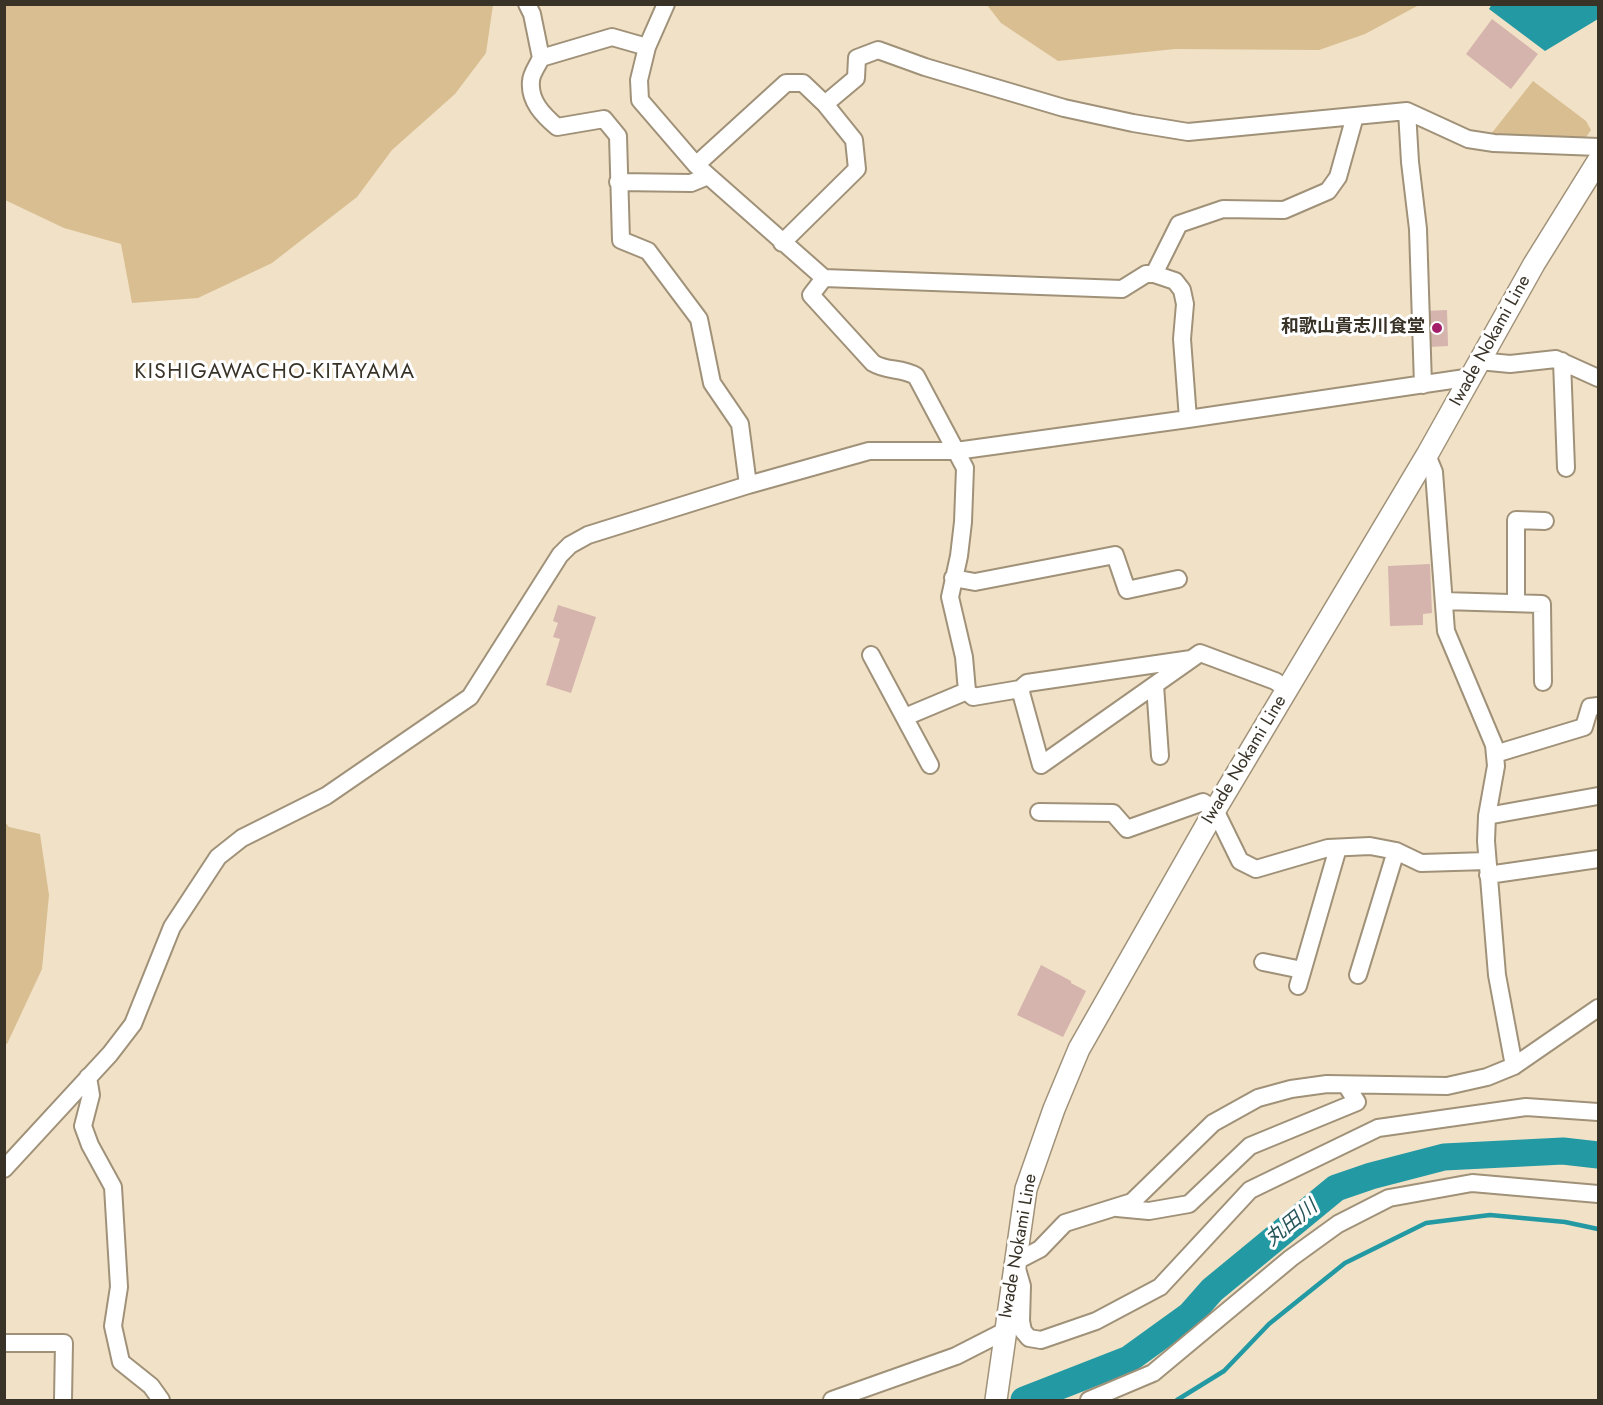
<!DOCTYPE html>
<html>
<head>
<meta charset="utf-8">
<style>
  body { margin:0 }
  #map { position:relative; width:1603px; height:1405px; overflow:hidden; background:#f1e1c6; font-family:Jost,sans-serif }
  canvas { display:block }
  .frame { position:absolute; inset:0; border:6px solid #383227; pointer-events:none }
</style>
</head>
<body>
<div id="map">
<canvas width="1603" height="1405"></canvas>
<div class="frame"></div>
</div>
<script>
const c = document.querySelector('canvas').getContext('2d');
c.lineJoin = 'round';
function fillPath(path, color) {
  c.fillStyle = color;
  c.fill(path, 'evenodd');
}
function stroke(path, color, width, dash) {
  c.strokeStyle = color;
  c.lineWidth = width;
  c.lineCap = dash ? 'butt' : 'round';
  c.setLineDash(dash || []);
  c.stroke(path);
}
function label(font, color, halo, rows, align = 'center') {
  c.font = font + ' Jost,"Noto Sans JP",sans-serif';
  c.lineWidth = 6;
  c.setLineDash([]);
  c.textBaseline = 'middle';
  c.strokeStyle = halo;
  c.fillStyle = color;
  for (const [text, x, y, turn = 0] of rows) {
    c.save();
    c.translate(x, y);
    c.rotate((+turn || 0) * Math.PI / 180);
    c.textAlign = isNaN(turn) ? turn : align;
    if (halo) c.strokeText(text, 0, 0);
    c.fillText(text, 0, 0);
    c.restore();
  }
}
fillPath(new Path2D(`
  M4 5 5 4 493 5 486 53 455 94 392 150 357 197 272 263 198 298 132 303 121 244 64 228 5 200Z
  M987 5H1419L1365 34 1319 50 1175 49 1058 61 1001 23Z
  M1533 81 1586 121 1591 130 1584 140 1491 134Z
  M5 822 9 827 40 834 49 895 42 969 7 1044 4 1043Z`), '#d8be91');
fillPath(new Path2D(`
  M1492 4 1598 5V19L1545 51 1489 9Z`), '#2399a3');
stroke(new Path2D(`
  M1177 1400 1224 1371 1269 1324 1345 1263 1426 1223 1490 1215 1565 1222 1598 1229`), '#2399a3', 4.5);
stroke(new Path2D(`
  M1024 1400 1129 1359 1190 1315 1212 1290 1336 1188 1371 1176 1444 1157 1563 1151 1598 1155`), '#2399a3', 27);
fillPath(new Path2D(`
  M1492 19 1538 54 1511 89 1466 54Z
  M1447 310 1448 346 1428 347 1425 311Z
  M1430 564 1432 613 1423 614V625L1390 626 1388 566Z
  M558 605 596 617 571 693 546 685 560 639 553 637 558 623 553 621Z
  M1041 965 1071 981V983L1086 991 1063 1037 1017 1015Z`), '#d4b4ac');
const minor = new Path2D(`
  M527 4 532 14 541 58
  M647 47 666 4
  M825 104 856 78 857 58 878 50 925 67 1064 108 1133 123 1188 132 1407 111 1468 139 1494 143 1598 147
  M1407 111 1410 162 1418 229 1423 385
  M696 165 786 83H803L825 104 854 140 857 169 782 243
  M618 182 691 183 708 176
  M1154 274 1179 224 1223 209 1284 210 1328 191 1338 177 1355 116
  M824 278 811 295 873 363C888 372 900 367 916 376L965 468 963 522 959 556 950 597 964 657 967 691 973 697 1020 689 1027 683 1191 659
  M1479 361 1510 364 1556 359 1598 378
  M1562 361 1566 468
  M1427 455 1434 472 1446 631 1494 745 1496 766 1487 816 1486 841 1497 975 1514 1066
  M748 485 740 424 712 383 699 319 648 251 621 240 618 136 604 119 557 127C543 115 529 101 531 81 531 74 538 65 541 58L612 37 647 47 639 80 640 100 696 165 824 278 1122 289 1146 274H1154L1175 281 1182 290 1185 304 1182 339 1188 419
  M953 578 975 582 1115 555 1127 590 1178 579
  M1444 601 1542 604 1543 682
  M1516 603V520L1545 521
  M871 655 930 765
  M1155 685 1160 756
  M1020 689 1041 765 1200 653 1275 681 1287 689
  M905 717 967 691
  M1495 754 1584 727 1590 707 1598 706
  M1039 812 1113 813 1127 829 1203 802 1215 810 1240 861 1256 869 1328 848 1370 846 1396 851 1421 863 1487 861
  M1487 816 1598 796
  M1488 875 1598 859
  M1263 962 1302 970
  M1358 975 1396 851
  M1298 986 1338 848
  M1598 1008 1514 1066 1487 1077 1447 1086 1327 1084 1291 1089 1258 1098 1213 1123 1132 1202 1065 1223 1040 1249 1015 1262 1022 1286 1021 1321 1023 1331 1029 1338 1041 1340 1096 1321 1160 1287 1250 1190 1378 1128 1526 1107 1598 1112
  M88 1077 91 1095 83 1126 90 1145 113 1187 119 1287 113 1326 121 1362 151 1386 161 1400
  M4 1169 110 1054 133 1024 172 927 218 857 242 838 326 796 470 697 560 555 570 545 588 535 748 485 869 451H956L1188 419 1472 377
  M1117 1208 1149 1211 1189 1204 1250 1146 1357 1102 1346 1085
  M4 1343H64L63 1400
  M832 1400 956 1356 1005 1331
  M1089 1400 1153 1373 1291 1258 1338 1224 1389 1198 1472 1183 1598 1194`);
const major = new Path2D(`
  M996 1400 1026 1189 1054 1109 1079 1049 1215 810 1427 455 1534 264 1598 161`);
stroke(minor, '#a09179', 20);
stroke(major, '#a09179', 24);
stroke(minor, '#fff', 16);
stroke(major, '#fff', 21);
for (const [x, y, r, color] of [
  [1437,328,6,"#a31d69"]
]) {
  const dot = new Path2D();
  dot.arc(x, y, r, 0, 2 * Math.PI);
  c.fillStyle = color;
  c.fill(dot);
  stroke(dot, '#fff', 2);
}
label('bold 18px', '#383227', '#fff', [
  ["和歌山貴志川食堂",1425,328]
], 'right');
label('18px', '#383227', '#fff', [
  ["Iwade Nokami Line",1491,341,-61],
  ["Iwade Nokami Line",1245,760,-59],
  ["Iwade Nokami Line",1019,1246,-80]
]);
label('italic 20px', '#26555a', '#fff', [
  ["丸田川",1292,1224,-39]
]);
c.letterSpacing = '1.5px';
label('21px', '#383227', '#fff', [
  ["KISHIGAWACHO-KITAYAMA",275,373]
]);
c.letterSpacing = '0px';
</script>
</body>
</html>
